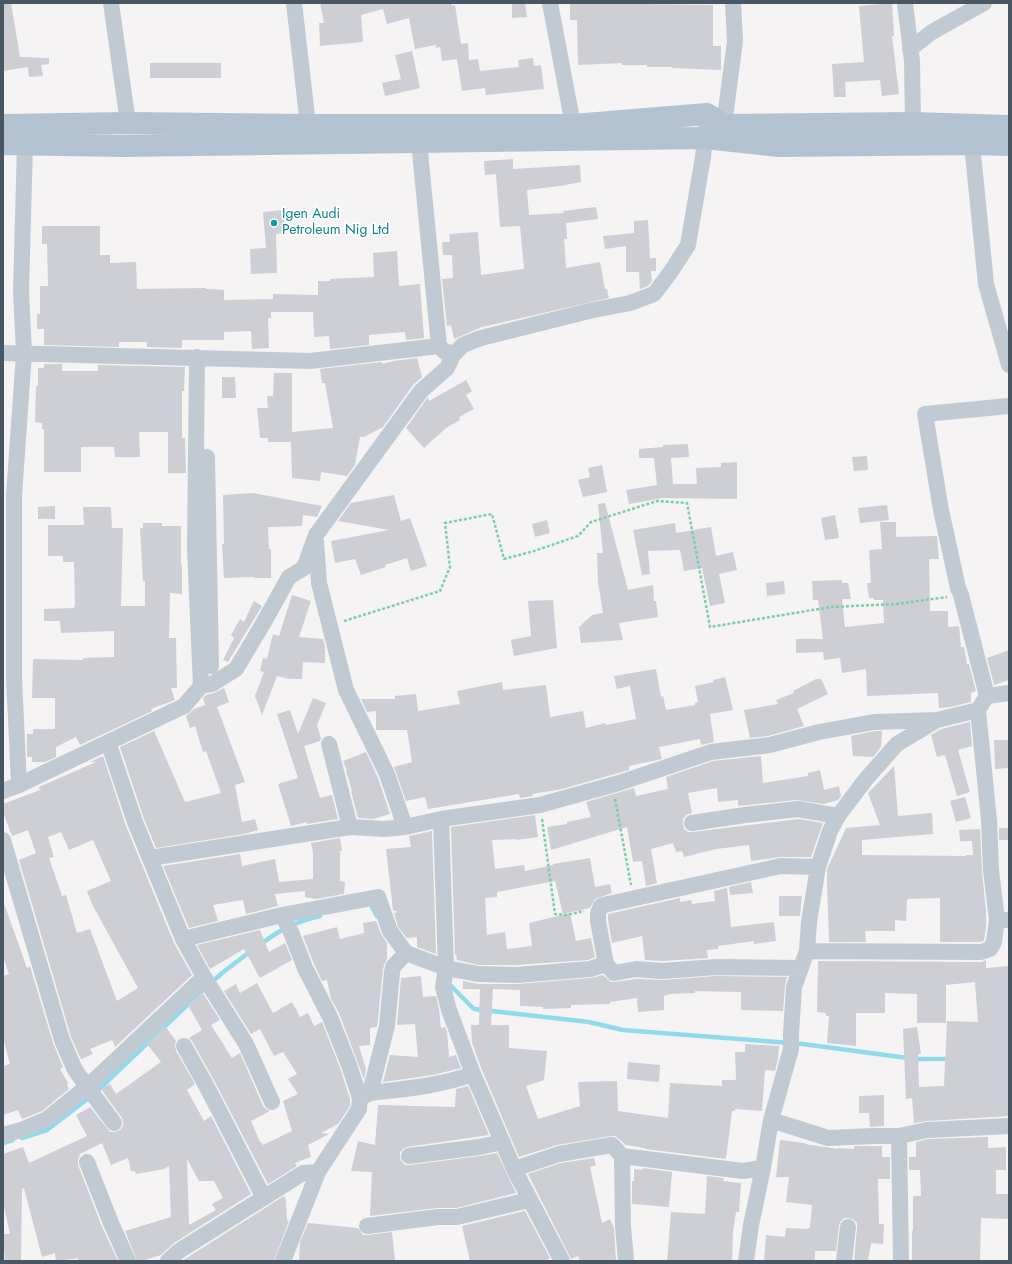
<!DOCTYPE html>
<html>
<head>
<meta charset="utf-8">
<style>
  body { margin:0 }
  #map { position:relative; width:1012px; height:1264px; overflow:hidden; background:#f5f3f3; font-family:Jost,sans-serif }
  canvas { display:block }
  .frame { position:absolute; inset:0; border:4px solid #4a5661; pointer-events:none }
</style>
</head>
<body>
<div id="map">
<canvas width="1012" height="1264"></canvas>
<div class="frame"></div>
</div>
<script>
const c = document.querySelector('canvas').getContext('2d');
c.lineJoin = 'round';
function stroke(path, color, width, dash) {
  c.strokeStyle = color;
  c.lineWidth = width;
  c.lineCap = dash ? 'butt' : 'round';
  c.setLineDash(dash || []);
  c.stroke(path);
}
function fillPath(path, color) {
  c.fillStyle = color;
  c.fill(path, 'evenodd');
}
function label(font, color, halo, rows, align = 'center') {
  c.font = font + ' Jost,sans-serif';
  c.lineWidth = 3.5;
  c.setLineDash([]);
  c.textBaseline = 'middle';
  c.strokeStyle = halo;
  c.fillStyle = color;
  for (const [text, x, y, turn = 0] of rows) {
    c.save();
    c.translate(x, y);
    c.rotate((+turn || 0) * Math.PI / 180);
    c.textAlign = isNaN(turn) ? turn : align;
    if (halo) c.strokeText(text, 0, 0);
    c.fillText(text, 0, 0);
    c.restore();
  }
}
stroke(new Path2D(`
  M368 904 370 903 377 916
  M261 944C281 929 295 922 320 916
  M212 982 222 973 251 951
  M447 982 474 1009 589 1022 623 1030 803 1044 915 1059H951
  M22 1138 47 1130 94 1094 206 987
  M3 1143 13 1140`), '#90daee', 4.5);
fillPath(new Path2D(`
  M3 3H11L20 57 49 58V64L41 65 43 76 29 77 28 67 3 71Z
  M320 3H452V6L455 5 461 44 468 43 469 60 478 59 480 71 519 67 518 60 533 58 534 66 541 65 544 89 486 95 485 88 462 91 457 59 442 61 440 47 436 48V45L415 49 409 18 387 24 383 9 361 15 363 42 320 46 319 23H324Z
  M512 3H525L527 17 512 18Z
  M570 3 713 5V46H721V70L672 68V67H647V65H622V63L578 65 577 20H570Z
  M892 3 894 36H892L899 94 882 96 880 80 845 82 846 97H834L832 64 864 62 859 6Z
  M412 51 420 88 385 96 382 83 401 79 395 55Z
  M150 63H221V78H150Z
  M513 159V169L580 165 581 182 560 186 527 190 529 215 564 213 563 211 596 207 598 219 566 223 567 239H564L566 268 600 262 605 289H607L609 298 482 327 454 339 451 325 447 326 442 279 453 278 452 255H443L442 242H450L449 234 478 232 481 275 524 269 520 226 500 227 496 174 485 175 484 161Z
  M283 210 285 233 276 234 277 273 251 274 250 249 266 248 263 212Z
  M648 220 650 258H656V271H651L652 281 648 286 640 289 639 272H626V246L605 249 603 236 634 233V221Z
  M42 226H100V255H110V263L136 262 137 289 206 288V289L224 290V300L273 299V294L318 295V281H330V279L374 277 373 253 397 251 399 286 420 284 424 338 406 340 405 332 369 335V345L330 349 329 336 314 337 313 312H271V318H268L269 348 252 349 251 331 224 332V340H182V348L147 347V342H119V347L44 345V329H37V314H40V286H48L47 244H42Z
  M417 358 422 377 413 385 383 427 364 437H360L355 465 347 476 321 472 320 481 292 478 291 442H268V438H260L257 408H268L267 396H273L274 373H292V432L333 428 325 383H322L320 369 382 362V364L394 361Z
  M44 364H62V371H98V365L185 367 184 391H182V438H185L186 473H168V432H139L140 457H115L114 447H81V472H44V429H42V423L35 422 36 386H38V368H44Z
  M222 377H235L236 398H222Z
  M466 380 472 391 466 395 474 409 459 417 460 420 446 428 424 448 406 428 428 397 429 401Z
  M688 444 689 457 671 458 673 484H697L696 468 721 467V463L737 462V499L663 498 629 504 626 490 657 485 654 458H639V449L663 447V445Z
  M867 456 868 470 854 471 852 457Z
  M602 465 607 492 583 497 578 480 590 477 588 468Z
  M253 493 322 506 317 517 303 515 302 526 268 527 269 549H271V578H254V577L224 578 222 544H224L223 495Z
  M394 495 401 521 410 518 427 566 411 571 407 558 385 565 386 567 361 575 355 559 335 563 331 541 389 530 338 521 351 503Z
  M605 503 628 590 653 585 654 601H656L658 617 619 623 623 640 581 643 579 627 592 615 603 613 598 582 597 553H603L598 504Z
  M887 505 889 520 860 523 858 508Z
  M55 506V519H38V507Z
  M83 507H111L112 528H123L121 606H145V581H143L140 528H143V523H162V526H181V565H182V594L170 593 169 638H176L177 688H171L175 700 151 709 152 711 80 745 76 737 56 747V757L45 762H32V757H27V734H33V729H55V698H32L33 659 83 660V658L114 657V631L61 633 60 621H44V609L74 608 75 605 74 562H63V556H48V525H84Z
  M835 515 839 538 825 540 821 518Z
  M547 520 550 533 535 537 532 524Z
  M880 522H896V537L937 536 939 559H929L930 611H948V627L959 626 961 647H964L967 664H969L976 691 971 693V702L950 707 939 708 938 693 867 696 866 669 842 673 840 658 824 660 823 652 796 653V639H823L818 600H813L812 581 842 580V583H848L851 599H842L845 627 884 623 883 600H874V598H869L867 583H871L869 550 882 549Z
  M675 523 676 533 711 527 716 556 733 552 737 570 719 574 725 603 710 606 702 568 684 571 680 550 648 551 650 574 642 575 633 530Z
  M784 581 785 594 767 596 766 583Z
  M292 595 311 601 299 637 323 639 325 647V663L303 662 302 679H289L277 676 262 715 255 696 264 672 260 671 263 658 267 659 273 634 279 636Z
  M553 600 557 648 514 656 511 640 531 636 528 601Z
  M254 601 262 606 228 662 223 660 234 638 231 635 240 619 244 622Z
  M1009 650V680L994 685 987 658Z
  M656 669 661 697 663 696 666 710 695 705V703L698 702 695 686 714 682 713 680 725 677 733 710 710 714 714 742 701 745 700 739 659 747 662 759 629 766V770L562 789 532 794 533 796 520 798 519 794 428 809 425 797 406 801 394 767 412 762 407 730H376V711L367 712 361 699H395V696L416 694 418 711 460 704 457 691 502 682 503 690 546 685 550 717 583 711 586 728 605 723 606 725 636 719 630 686 617 689 614 676Z
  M816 679H821L828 694 797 709 804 726 768 736 750 738 744 710 778 704 776 700 794 693 793 691Z
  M224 688 229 702 217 707 245 782 235 785 242 822 255 819 258 830 244 834 156 848 144 819 120 747 154 731 185 802 221 793 206 751 203 752 195 726 190 728 186 716 194 709 205 705 203 698 206 695 214 693Z
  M313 698 326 703 317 725 321 739 320 741 304 746 320 798 332 795 338 819 307 824V822L291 826 278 784 298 778 277 714 290 710 298 734Z
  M970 722 972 746 958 750 970 792 957 796 945 755 937 757 931 735 941 729Z
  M875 731H882L881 747 873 757 853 756 851 736Z
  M994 740H1009V768L995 769Z
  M366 752 378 778 390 814 373 819 358 818 351 791H352L346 771H347L343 761Z
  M103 756 126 826 174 943 192 975 115 1047 112 1040 90 1049 93 1054 81 1059 71 1037 19 860 36 853 28 830 12 836 3 812V804L40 790 39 787 96 762H90ZM61 832 69 850 93 840 111 881 87 891 92 904 138 988 117 1001 90 929 77 933 66 895 62 896 49 858 54 857 48 837Z
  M761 756 763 783 808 776V773L820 770 824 790 839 786 841 796 838 800 824 804 797 800 738 806V800L718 802 717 788 688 793 692 813 686 815 683 819V824L684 829 688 832H693L798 819 823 823 811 857H781L751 861 749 845 716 849 684 857 682 851 676 852 673 843 651 849 657 883 646 886 642 861 633 862 627 827 551 850 547 827 567 824V822L591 817 586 802 634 788 636 796 668 789 666 777 713 761Z
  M894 766 898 816 932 813 933 834 862 840V855L966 856V855H973L972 841H960L959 830 980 829 982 871 986 911V927L984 941 979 942H940V898L907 899 906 921 895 920V931H865L866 942H829L827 883V869L829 865 846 828 880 825 868 793Z
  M965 797 971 818 956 822 950 801Z
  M535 815 538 837 517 840V839L492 840 495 869 524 865 525 871 553 865V864L590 858 595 887 610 884 612 893 595 899 590 908 563 914 555 881 497 892V897L485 898 487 935 505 932 507 949 532 946 529 923 570 913 576 941 591 938 595 957 588 960 516 965H479L457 960 456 955H455L451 827Z
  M999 828H1009V840H999Z
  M432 831 436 954 417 947V937L407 938 398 927 394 913 398 912 393 910 386 849 411 847 409 836Z
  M340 838 342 851H340V881L345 882 344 894 316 899 305 897V891L275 894 278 906 246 914 243 900 213 905 218 921 189 928 163 866 240 854 242 866 275 859 279 882 313 879V853L311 843Z
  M751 882 753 893 730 895 729 887Z
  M727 888 731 927 774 922 776 941 754 944V941L718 946V949L707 950 708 958 662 961 645 960 642 936 612 943 608 920V914L680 898V902L691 900 692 904 715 901 714 891Z
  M779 896H802L800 916H779Z
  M5 906 27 968 30 966 53 1043 63 1067 60 1069 68 1083 67 1084 69 1089 42 1111 22 1119 18 1110 3 1115V1066L10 1064 3 1038V976L9 974 3 957V907Z
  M376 921 381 934 387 943V959L384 965 383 970 377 1027 370 1028V1045L359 1046 366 1069 364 1079 339 1013 331 999 327 980 322 981 314 964 303 936 337 927 340 939 364 933 363 923Z
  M260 930 269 952 285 943 292 960 260 978 244 949 210 969 197 945Z
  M986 960V968L1009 966V1116L927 1121 914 1123 912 1098 906 1099 903 1029 917 1027 921 1054H918L919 1087 944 1086 947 1021 978 1022 975 982 946 985V1023H917V994L885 993V1013H856V1046L827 1043 829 1016H826V1013L817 1012 818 961 981 962Z
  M603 975 611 982H615L636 979 663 980 716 976 787 977 785 986 783 1011 741 1010V992L695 991V993L670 994 664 996V1010L638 1012 637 998 610 1002V1004L571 1005V1008L543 1009V1007L520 1006V990L493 989 491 1025H509V1048L547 1051 544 1080 526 1086 538 1119 580 1106 578 1082 617 1081 618 1111 668 1118 670 1083 722 1086V1080H736L735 1052H745V1044L779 1046 778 1059 775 1071 765 1070 762 1111 735 1109V1111H732L726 1159 645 1149V1148L625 1145V1144L615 1136H611L557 1145 519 1157 482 1070 472 1043 471 1025H479L480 989H463V981L478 984H517L591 978Z
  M421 976 423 997 436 996 439 1009 441 1028 445 1027 447 1031 449 1057 456 1055 461 1068 433 1075 383 1082 390 1055 418 1057 415 1024 397 1025 401 978Z
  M257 983 273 1013 292 1002 300 1017 308 1013 314 1026 322 1022 340 1068 350 1099V1106L338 1124 321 1133 329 1134 308 1145 311 1157 295 1163 297 1166 268 1184 216 1084 192 1041 189 1038 202 1030 188 1005 202 992 220 1020 211 1025 232 1058 240 1053 263 1106 266 1109 270 1111 251 1121 260 1142H261L263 1145 292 1131 283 1101 298 1094 288 1079 297 1074 283 1052 274 1056 260 1029 251 1034 224 991 236 984 240 993Z
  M165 1026 176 1041 175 1045 176 1051 195 1084 187 1090 204 1121 211 1116 251 1194 174 1243 161 1255 142 1261H137L125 1231 171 1217 169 1166 164 1169 136 1174 135 1171H131L128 1158 111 1165 102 1143 80 1154 78 1160V1165L102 1227 118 1261H78V1258L56 1261 55 1253 42 1257 24 1188 22 1189 21 1261H5L3 1234H10L3 1202V1154L23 1147 29 1163 87 1136 76 1115 90 1107 110 1132H115L120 1130 123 1126V1122L122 1118 101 1089 110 1084 116 1094 161 1062 147 1044ZM187 1159 199 1181H214L223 1198 212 1204 216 1210 189 1225Z
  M628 1062 660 1065 659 1082 627 1079Z
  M468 1086 489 1135 407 1147 403 1149 400 1152V1157L401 1161 405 1165H410L480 1156 497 1153 516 1193 456 1208H437L370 1216 372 1172 351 1171 358 1141 375 1145 378 1105 455 1107 456 1089Z
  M884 1095V1126L870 1127 869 1113H859V1096Z
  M988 1137V1148L1006 1147V1170H996V1194H1009V1219L981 1218 980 1261H912V1231H913V1196H921L920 1170H909V1157H916V1142L928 1139Z
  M780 1140 805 1143V1144L838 1149V1148L854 1149V1146H882V1157H890V1179H878L879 1224H884L883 1244 871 1243 868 1261H854L857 1228V1223L854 1220 849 1218H844L840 1222 839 1226 836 1251H815V1261H764L766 1235 785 1237 786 1228 808 1229V1228H810L812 1205 786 1202 789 1177H776Z
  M594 1158 596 1165 590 1167 602 1223 610 1219 614 1228 616 1261H580L578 1256 571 1259 528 1174 561 1163Z
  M643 1168 672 1172 669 1207 632 1204V1181H634V1169L643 1170Z
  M707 1176 724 1178 723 1181 741 1183 739 1212H736L733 1232 732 1261H667L671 1212 705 1214Z
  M284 1196 286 1200 287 1220 289 1221 274 1261H182Z
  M525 1211 550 1258 545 1261H470L462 1226Z
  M308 1223 358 1228 363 1235H368L392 1232 395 1261H299L300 1242Z`), '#cdcfd5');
stroke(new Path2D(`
  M344 621 440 591 450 567 445 523 492 514 504 559 534 551 578 536 591 522 657 501 687 503 710 627 831 607 897 604 947 597
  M615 799 631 885
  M542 819 555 914 567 915 584 911`), '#7ad0a6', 2.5, [3, 2]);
stroke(new Path2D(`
  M111 3 128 123
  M294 3 308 125
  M550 3 573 125
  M905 3 912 61 913 123
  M910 49 932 32 984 3
  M724 125 735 41 733 3
  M419 142 439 346 445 352H448
  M972 144 986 284 1009 365
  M3 353 310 361 439 346
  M197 357 195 549 201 686
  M207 457 211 666
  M316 541 319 583 346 690 387 774 405 827
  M987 696 961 595 958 588 941 510 925 414 1009 406
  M978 710 989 820 991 870 997 920H1009
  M108 742 135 822 183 939 204 977 246 1044 272 1102
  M329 744 350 827
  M19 785 14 677V496L24 353 21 292 25 144
  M3 791 19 785 184 706 201 686 212 684 236 669 264 622 289 577 304 568 316 535 421 391 447 368 453 355 463 345 481 338 589 311 630 303 654 294 670 273 688 245 703 157 706 127
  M441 819 446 968 443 987 449 1010 473 1074 514 1169 562 1261
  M692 823 745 815 798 809 838 816
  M3 840 62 1040 75 1070 114 1123
  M150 858 350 827 384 829 405 827 441 819 540 805 619 783 711 752 770 745 819 732 874 722 937 720 978 710 987 696 1009 693
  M282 915 291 932 305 968 330 1017 349 1065 360 1098
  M183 939 282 915 378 897 390 931 406 953 446 968 478 974 516 975 590 969 606 964
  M807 951 981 952 990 949 994 942 997 920
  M801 968 716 967 662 971 636 969 614 973 606 964 598 921V913L601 906 608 904 781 866 818 867
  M184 1046 208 1089 264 1198
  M370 1093C404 1089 440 1086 473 1074
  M771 1120 828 1138 874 1136H899L927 1130 1009 1126
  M3 1135 21 1130 47 1119 88 1086 204 977
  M899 1136 901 1261
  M409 1156 479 1147 503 1142
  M622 1156 623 1226 626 1261
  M87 1162 111 1223 128 1261
  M514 1169 559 1154 612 1145 622 1156 743 1171 763 1168
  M367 1226 438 1217H457L529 1200
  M168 1261 179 1251 303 1173 318 1172
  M283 1261 318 1172 359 1109 360 1098 370 1093 387 1026 392 972 393 967 406 953
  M746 1261 751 1225 763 1168 771 1120 791 1049V1034L794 987 807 951 809 922 818 867 830 831 838 816 866 779 897 744 937 720
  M844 1261 848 1227`), '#c1cad2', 16);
stroke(new Path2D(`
  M3 125 128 123 308 125H573L707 114 724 125 913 123 1009 126
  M3 144 123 146 705 138 779 146 972 144 1009 145`), '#b3c2d1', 22);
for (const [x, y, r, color] of [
  [274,223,4,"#0f9aa8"]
]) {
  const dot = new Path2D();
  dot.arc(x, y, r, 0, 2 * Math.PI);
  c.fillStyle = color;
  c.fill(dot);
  stroke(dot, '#fff', 1.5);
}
label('14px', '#0d838f', '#fff', [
  ["Igen Audi",282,215],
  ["Petroleum Nig Ltd",282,231]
], 'left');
</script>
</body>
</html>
